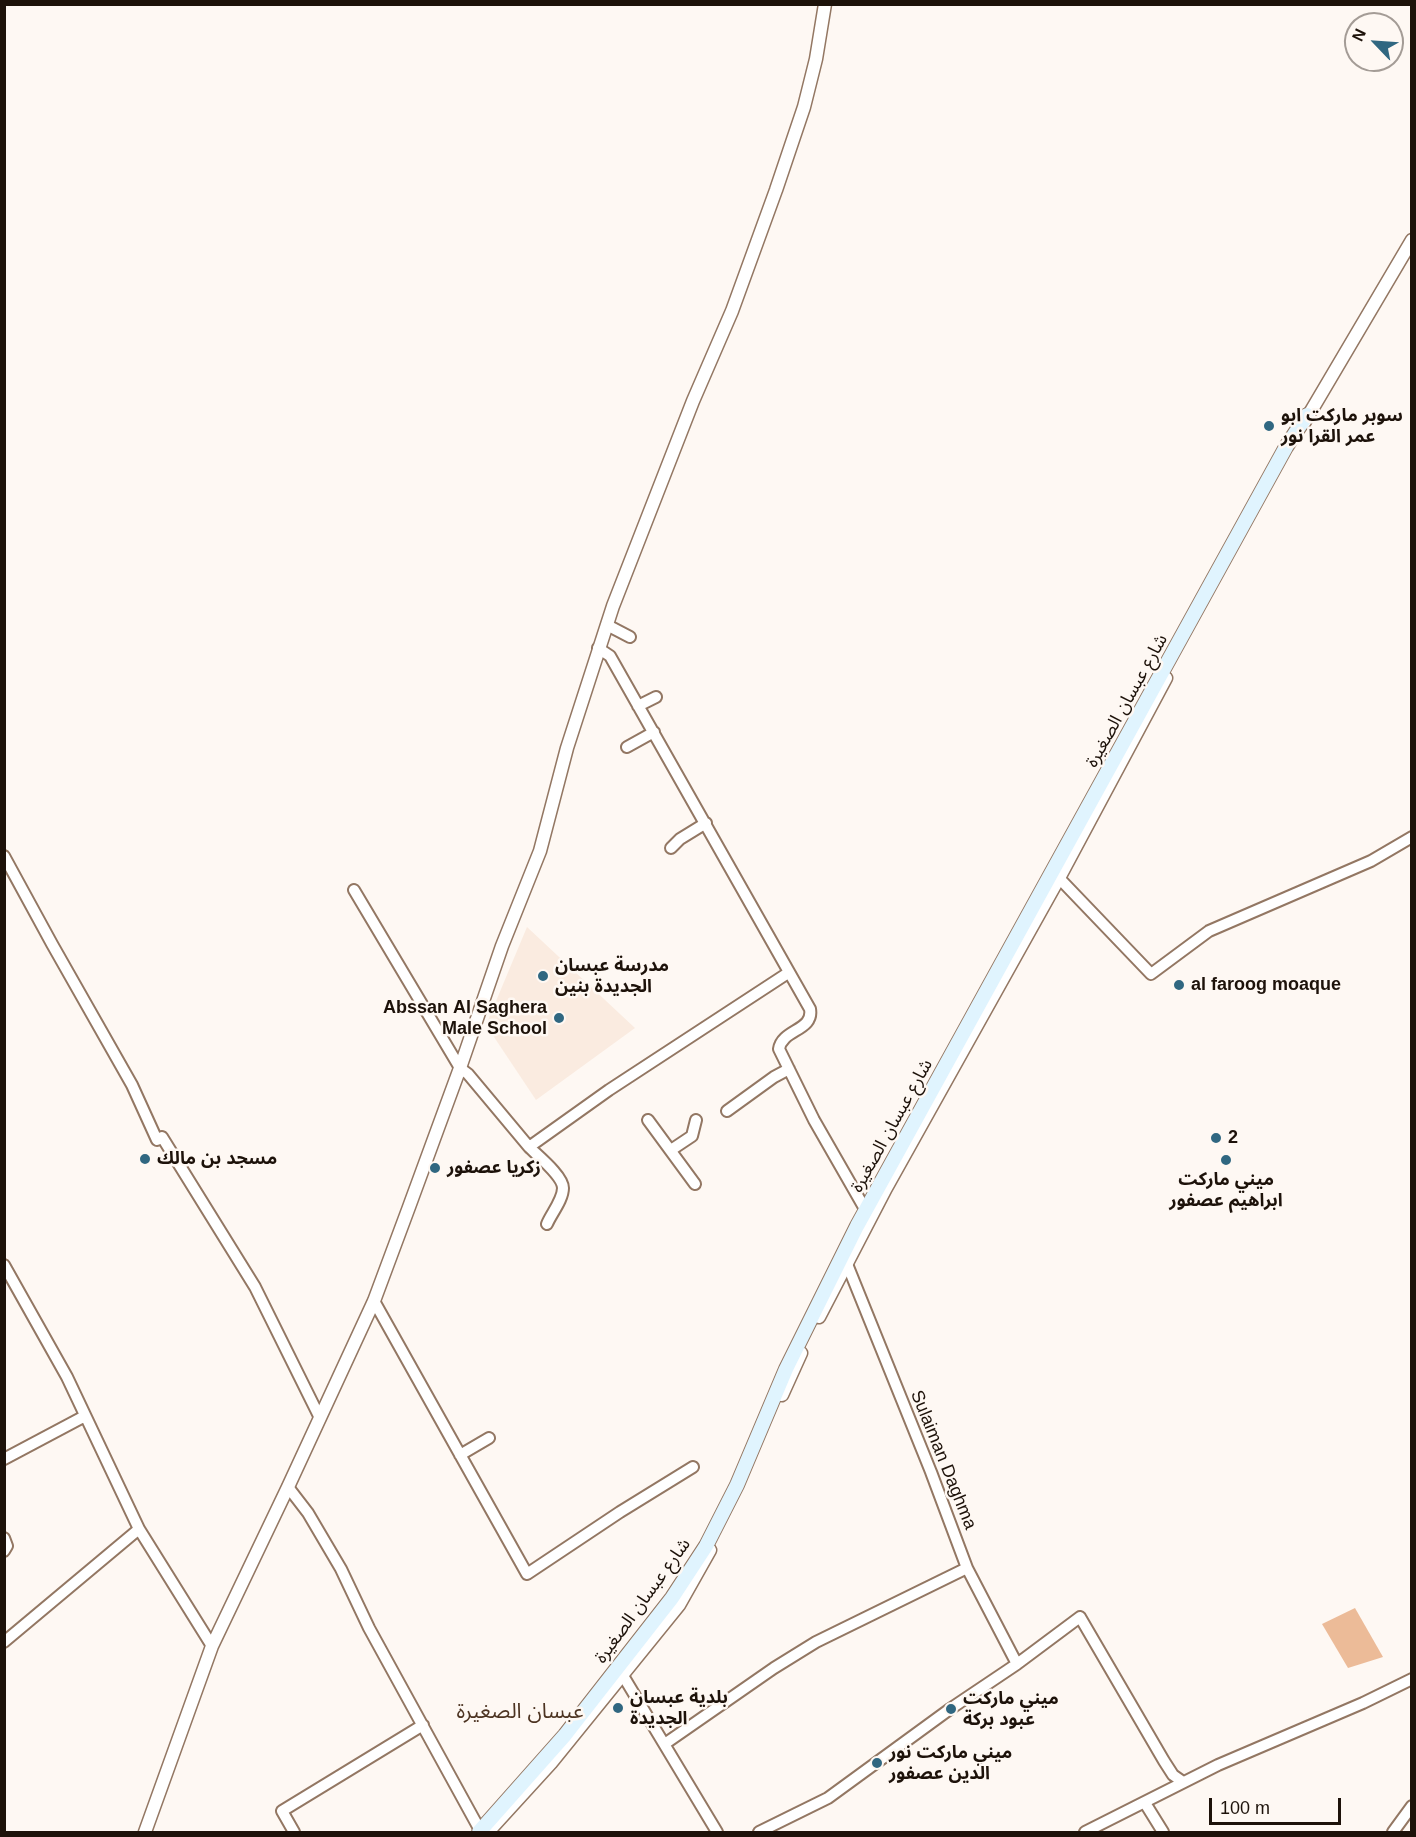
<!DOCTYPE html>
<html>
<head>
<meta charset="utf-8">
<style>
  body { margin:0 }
  #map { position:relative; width:1416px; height:1837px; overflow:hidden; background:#fef8f3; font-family:Arial,sans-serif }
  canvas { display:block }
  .frame { position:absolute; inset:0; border:6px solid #1d120a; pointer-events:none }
  .north { position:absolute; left:1344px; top:12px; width:60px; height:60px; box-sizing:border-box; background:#fef8f3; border:2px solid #a49c96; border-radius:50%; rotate:295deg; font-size:16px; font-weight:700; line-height:24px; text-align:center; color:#1d120a }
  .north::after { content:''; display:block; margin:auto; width:21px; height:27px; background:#306781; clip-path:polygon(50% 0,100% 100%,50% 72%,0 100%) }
  .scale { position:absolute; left:1209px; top:1798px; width:132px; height:27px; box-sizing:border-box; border:3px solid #1d120a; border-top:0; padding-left:8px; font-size:18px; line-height:21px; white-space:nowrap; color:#1d120a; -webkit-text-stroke:4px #fef8f3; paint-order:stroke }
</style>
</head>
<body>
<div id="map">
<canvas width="1416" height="1837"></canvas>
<div class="frame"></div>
<div class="north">N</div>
<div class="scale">100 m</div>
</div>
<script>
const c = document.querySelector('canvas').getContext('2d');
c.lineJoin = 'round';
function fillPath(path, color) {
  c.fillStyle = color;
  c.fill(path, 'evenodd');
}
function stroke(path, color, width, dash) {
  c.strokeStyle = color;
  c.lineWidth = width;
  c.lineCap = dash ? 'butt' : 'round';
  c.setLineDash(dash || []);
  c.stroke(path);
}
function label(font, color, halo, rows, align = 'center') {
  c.font = font + ' Arial,"Noto Sans Arabic",sans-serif';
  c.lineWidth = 5;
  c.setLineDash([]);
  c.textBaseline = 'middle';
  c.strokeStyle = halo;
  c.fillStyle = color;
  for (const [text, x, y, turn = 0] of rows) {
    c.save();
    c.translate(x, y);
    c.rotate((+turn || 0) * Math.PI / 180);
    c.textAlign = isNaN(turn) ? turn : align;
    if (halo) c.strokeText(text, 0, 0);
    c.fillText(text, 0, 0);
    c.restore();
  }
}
fillPath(new Path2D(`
  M527 927 635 1028 536 1100 486 1025Z`), '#faebe0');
fillPath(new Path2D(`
  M1355 1608 1383 1657 1348 1668 1322 1624Z`), '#ecbb98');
const minor = new Path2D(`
  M607 625 630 637
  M598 648 610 656 810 1009C814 1031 782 1029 779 1049L814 1120 869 1216
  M638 706 656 697
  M627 747 654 732
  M671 848 680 839 706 823
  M4 856 52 944 132 1085 157 1140 162 1137 255 1287 320 1418
  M1059 878 1151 974 1209 931 1371 861 1412 837
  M354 890 460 1068 468 1074 529 1147 609 1090 788 973
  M727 1111 774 1077 789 1069
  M648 1120 695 1184
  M529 1147C538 1156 563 1176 563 1188 563 1200 551 1214 547 1224
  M671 1150 692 1136 696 1120
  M847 1264 931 1472 967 1568 1017 1664
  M4 1265 67 1377 139 1529 212 1646
  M374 1301 527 1574 620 1512 693 1467
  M460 1455 489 1438
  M4 1459 85 1416
  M288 1487 308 1513 341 1569 369 1628 481 1832
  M4 1538 7 1546 4 1551
  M4 1642 139 1529
  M622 1674 717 1832
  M666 1743 774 1668 816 1642 967 1568
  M1145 1803 1163 1832
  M294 1832 282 1811 423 1725
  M759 1832 828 1798 950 1709 1017 1664 1080 1617 1164 1761 1173 1775 1183 1782
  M1085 1832 1218 1765 1363 1703 1412 1679
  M1393 1832 1412 1806`);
const tertiary = new Path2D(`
  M1304 423 1412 240
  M819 1317 886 1188 1059 878 1166 678
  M782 1395 801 1353
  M145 1832 212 1646 288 1487 374 1301 409 1207 460 1068 502 946 540 851 567 748 613 606 693 401 732 311 776 190 804 107 816 59 825 4
  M488 1832 551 1763 679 1605 710 1550`);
const secondary = new Path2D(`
  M479 1832 565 1735 672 1598 706 1546 737 1485 786 1369 857 1226 1286 447 1307 415`);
stroke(minor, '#937763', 14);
stroke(tertiary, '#937763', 15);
stroke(secondary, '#937763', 16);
stroke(minor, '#fff', 10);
stroke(tertiary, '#fff', 12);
stroke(secondary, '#e0f4fe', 14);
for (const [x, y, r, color] of [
  [1269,426,6,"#306781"],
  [543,976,6,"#306781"],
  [1179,985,6,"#306781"],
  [559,1018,6,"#306781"],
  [1216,1138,6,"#306781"],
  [145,1159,6,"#306781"],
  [1226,1160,6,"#306781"],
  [435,1168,6,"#306781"],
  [618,1708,6,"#306781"],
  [951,1709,6,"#306781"],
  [877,1763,6,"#306781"]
]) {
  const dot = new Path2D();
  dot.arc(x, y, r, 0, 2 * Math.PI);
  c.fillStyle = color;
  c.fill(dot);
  stroke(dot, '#fef8f3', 2);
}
label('bold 18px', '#1d120a', '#fef8f3', [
  ["سوبر ماركت ابو",1281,416],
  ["عمر القرا نور",1281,437],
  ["مدرسة عبسان",555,966],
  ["الجديدة بنين",555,987],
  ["al faroog moaque",1191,985],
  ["Abssan Al Saghera",547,1008,"right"],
  ["Male School",547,1029,"right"],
  ["2",1228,1138],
  ["مسجد بن مالك",157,1159],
  ["زكريا عصفور",447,1168],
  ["ميني ماركت",1226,1180,"center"],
  ["ابراهيم عصفور",1226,1201,"center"],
  ["بلدية عبسان",630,1698],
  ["الجديدة",630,1719],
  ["ميني ماركت",963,1699],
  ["عبود بركة",963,1720],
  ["ميني ماركت نور",889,1753],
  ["الدين عصفور",889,1774]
], 'left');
label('18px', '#1d120a', '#fef8f3', [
  ["شارع عبسان الصغيرة",1127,701,-61],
  ["شارع عبسان الصغيرة",892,1126,-61],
  ["Sulaiman Daghma",943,1460,68],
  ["شارع عبسان الصغيرة",643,1601,-54]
]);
label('21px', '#4c3321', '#fef8f3', [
  ["عبسان الصغيرة",520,1712]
]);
</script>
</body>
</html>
